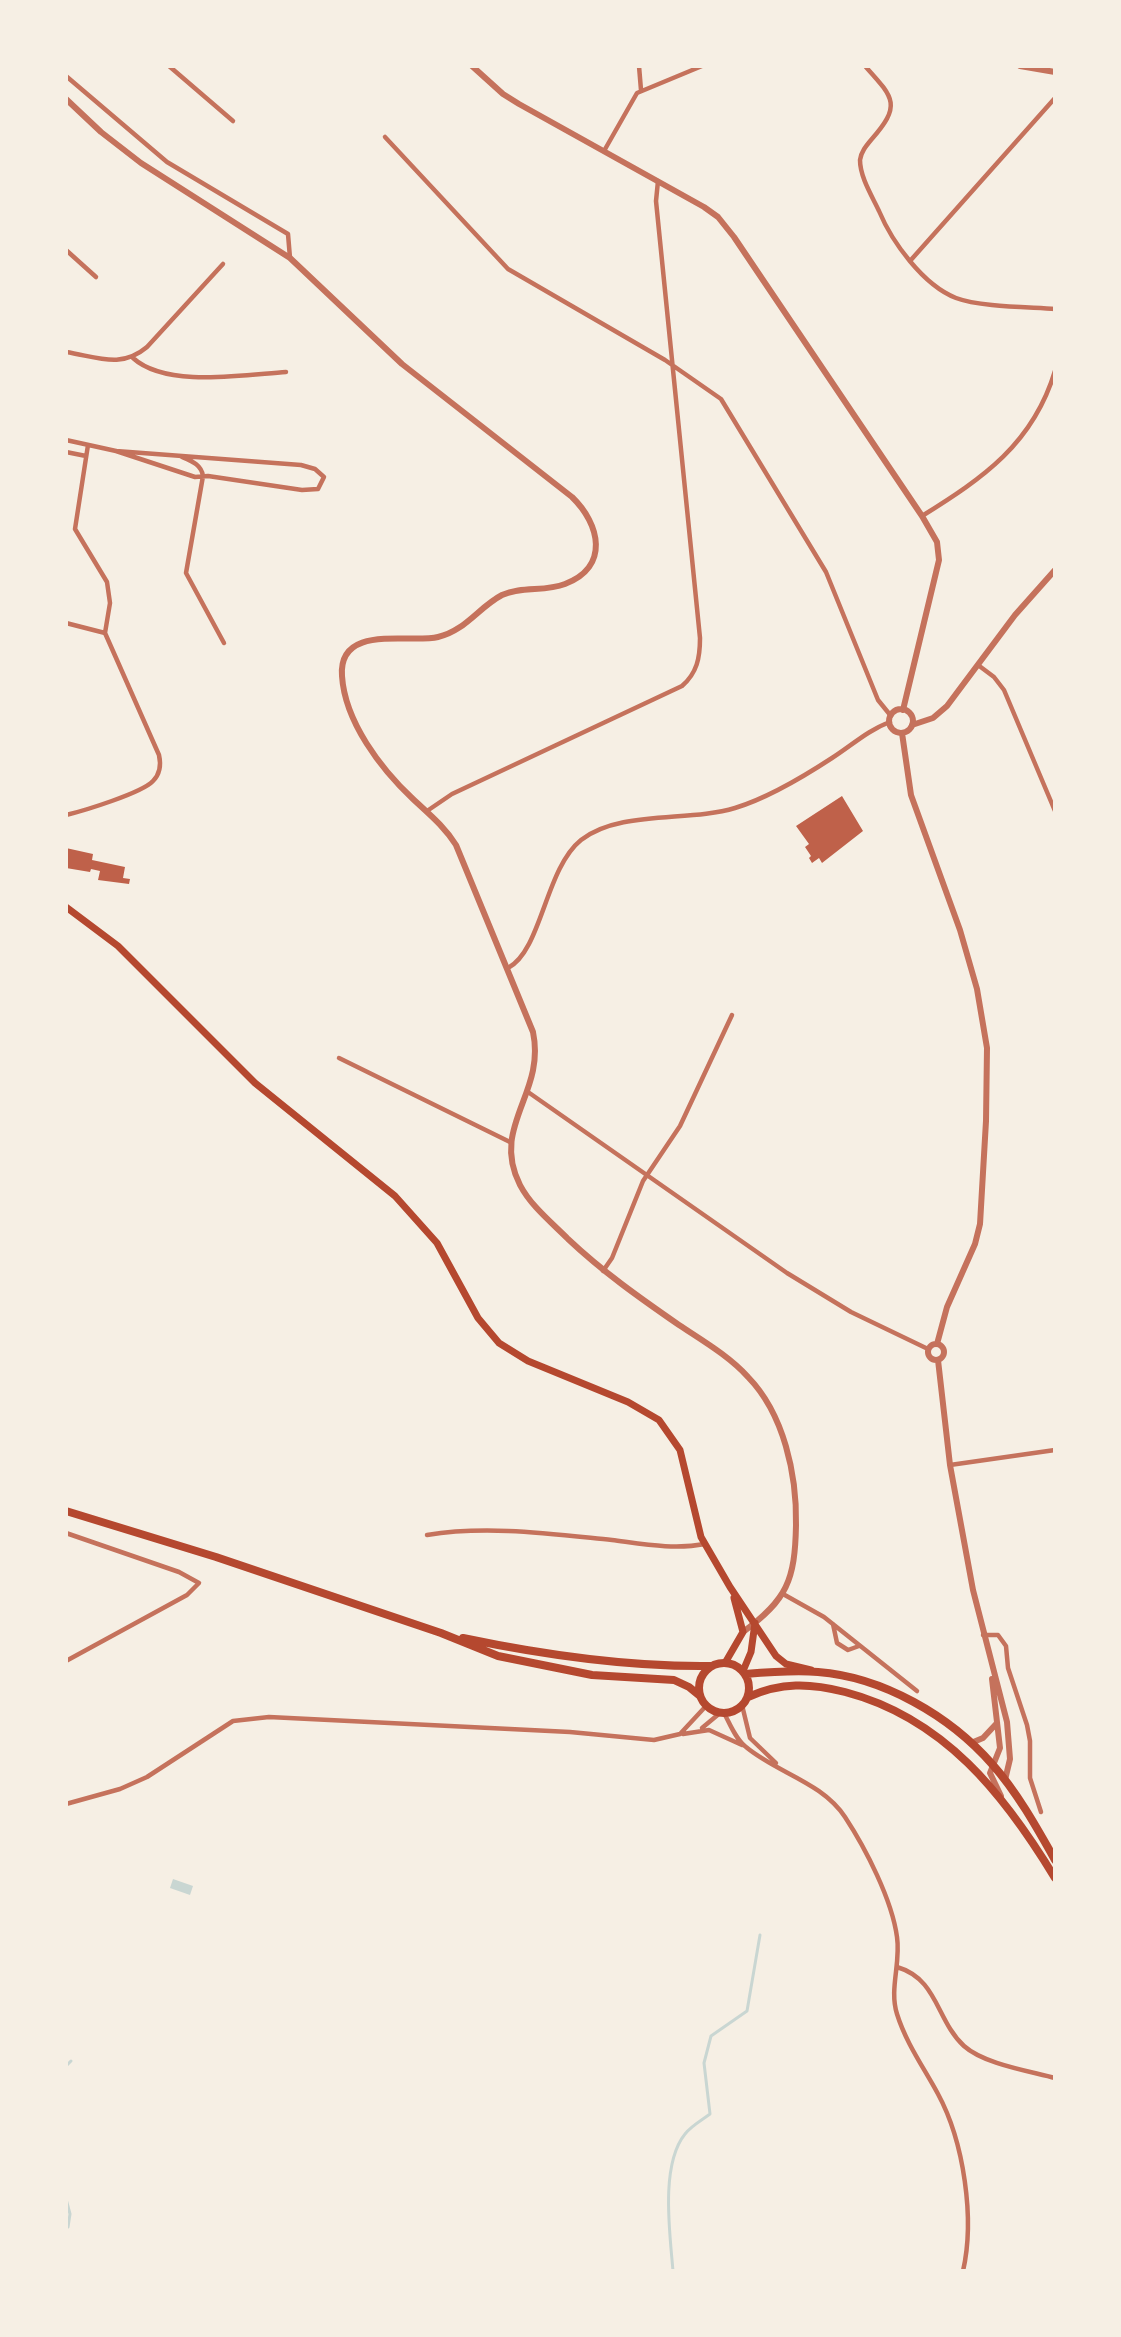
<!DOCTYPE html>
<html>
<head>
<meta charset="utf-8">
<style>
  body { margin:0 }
  #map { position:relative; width:1121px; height:2337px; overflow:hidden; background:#f6efe4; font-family:Lato,sans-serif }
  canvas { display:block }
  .frame { position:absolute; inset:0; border:68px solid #f6efe4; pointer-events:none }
</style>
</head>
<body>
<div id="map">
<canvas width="1121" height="2337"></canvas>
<div class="frame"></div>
</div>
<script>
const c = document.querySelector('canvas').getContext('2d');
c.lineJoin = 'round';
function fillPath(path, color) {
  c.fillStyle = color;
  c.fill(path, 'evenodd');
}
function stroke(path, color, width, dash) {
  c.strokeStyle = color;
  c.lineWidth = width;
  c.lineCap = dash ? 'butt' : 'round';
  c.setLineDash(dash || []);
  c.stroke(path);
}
fillPath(new Path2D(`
  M173 1879 193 1886 190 1895 170 1888Z`), '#c9d6d2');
stroke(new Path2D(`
  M66 2066 71 2061
  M66 2199 70 2214 68 2227
  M673 2271C670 2234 660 2165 685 2134 691 2126 702 2120 710 2114L704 2063 711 2036 747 2011 760 1935`), '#c9d6d2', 3);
fillPath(new Path2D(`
  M842 796 863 831 822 863 819 858 812 863 809 858 811 856 805 847 809 844 796 826Z
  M66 848 93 854 92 860 125 867 123 878 130 879 129 884 98 880 100 871 91 869 90 872 66 868Z`), '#bf614a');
stroke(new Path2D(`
  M169 66 233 121
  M639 66 641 90
  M865 66C894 98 902 105 871 140 866 146 861 152 860 160 860 177 872 196 879 211 892 242 923 285 956 298 980 307 1028 307 1055 309
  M66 76 167 162 288 234 290 258
  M385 137 508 269 665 360 721 399 826 572 878 700 891 716
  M604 151 637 93 702 66
  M66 250 96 277
  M910 261 1055 98
  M66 352C98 357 121 369 147 347L223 264
  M133 358C166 388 243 375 286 372
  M66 440 116 451 301 465 315 469 324 477 318 489 302 490 208 476 195 477 116 451
  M66 452 86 456
  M180 456C191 461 201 464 203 476L186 573 224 643
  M922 516C983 478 1033 444 1055 371
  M66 623 105 633
  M978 665 994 677 1004 690 1055 811
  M427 811 452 794 682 686C697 673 700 658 700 638L656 201 658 181
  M66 815C83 811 142 793 153 781 160 774 161 764 159 755L105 633 110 603 107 582 75 529 88 445
  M508 968C542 950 545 869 581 840 619 810 689 822 735 808 768 798 803 777 832 758 851 746 868 730 890 722
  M339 1058 510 1142
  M528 1092 787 1273 851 1312 928 1349
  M603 1271 612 1258 643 1181 680 1126 732 1015
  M950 1465 1055 1450
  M66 1533 179 1572 199 1583 187 1595 66 1661
  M427 1535C487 1525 552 1534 612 1540 643 1544 674 1550 705 1544
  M783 1594 824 1617 917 1691
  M833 1624 837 1643 848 1650 859 1646
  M983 1635H998L1006 1646 1008 1668 1027 1725 1030 1741V1778L1041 1812
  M742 1705 750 1738 776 1763
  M724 1713C730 1724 736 1740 746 1747 777 1773 822 1782 845 1817 866 1849 892 1900 897 1937 901 1963 889 1989 897 2014 906 2043 924 2068 938 2094 964 2142 975 2219 963 2271
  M702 1728 720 1713
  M683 1734 709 1730 742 1745
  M66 1804 120 1789 147 1777 233 1721 269 1717 570 1732 654 1740 680 1734 706 1706
  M897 1967C938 1979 936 2020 964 2046 984 2064 1029 2071 1055 2078`), '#c5725c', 4.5);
stroke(new Path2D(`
  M472 66 503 94 519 104 704 207 718 217 734 237 922 516 937 542 939 560 903 710
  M1020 66 1055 72
  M66 99 101 132 141 163 290 258 402 364 572 497C600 524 610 567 565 584 545 592 522 586 502 595 479 607 465 631 438 637 411 644 338 623 342 676 345 722 381 769 413 799 429 814 444 826 456 845L533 1032C546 1094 490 1126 520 1185 531 1206 551 1222 568 1239 603 1272 640 1298 679 1325 703 1341 729 1356 748 1377 784 1414 797 1475 796 1525 795 1580 787 1600 743 1632
  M889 721a12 12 0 1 1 24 0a12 12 0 1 1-24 0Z
  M912 725 933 718 947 706 1015 615 1055 570
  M902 733 911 795 960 930 977 989 987 1048 986 1121 980 1224 975 1244 947 1307 937 1344
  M928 1352a8 8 0 1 1 16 0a8 8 0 1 1-16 0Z
  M938 1360 950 1465 973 1590 1007 1722 1010 1759 1005 1780
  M992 1679 1000 1748 990 1773 1001 1796
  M971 1743 983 1738 997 1723`), '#c5725c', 6);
stroke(new Path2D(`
  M66 907 118 946 255 1083 395 1196 437 1243 478 1318 499 1343 528 1361 628 1402 659 1420 680 1450 701 1537 730 1587 776 1656 786 1664 811 1670
  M725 1663 743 1632 734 1598
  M743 1671 751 1652 755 1623`), '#b5482f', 7);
stroke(new Path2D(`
  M66 1511 216 1557 441 1633 498 1656 592 1675 674 1680 689 1687 700 1696
  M463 1638C544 1655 627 1667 710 1666
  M699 1688a25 25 0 1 1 50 0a25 25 0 1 1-50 0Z
  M745 1674C769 1672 794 1670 818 1672 883 1677 950 1716 992 1764 1017 1792 1037 1828 1055 1860
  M748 1697C781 1682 810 1683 845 1692 944 1718 1004 1794 1055 1878`), '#b5482f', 8);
</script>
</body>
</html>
